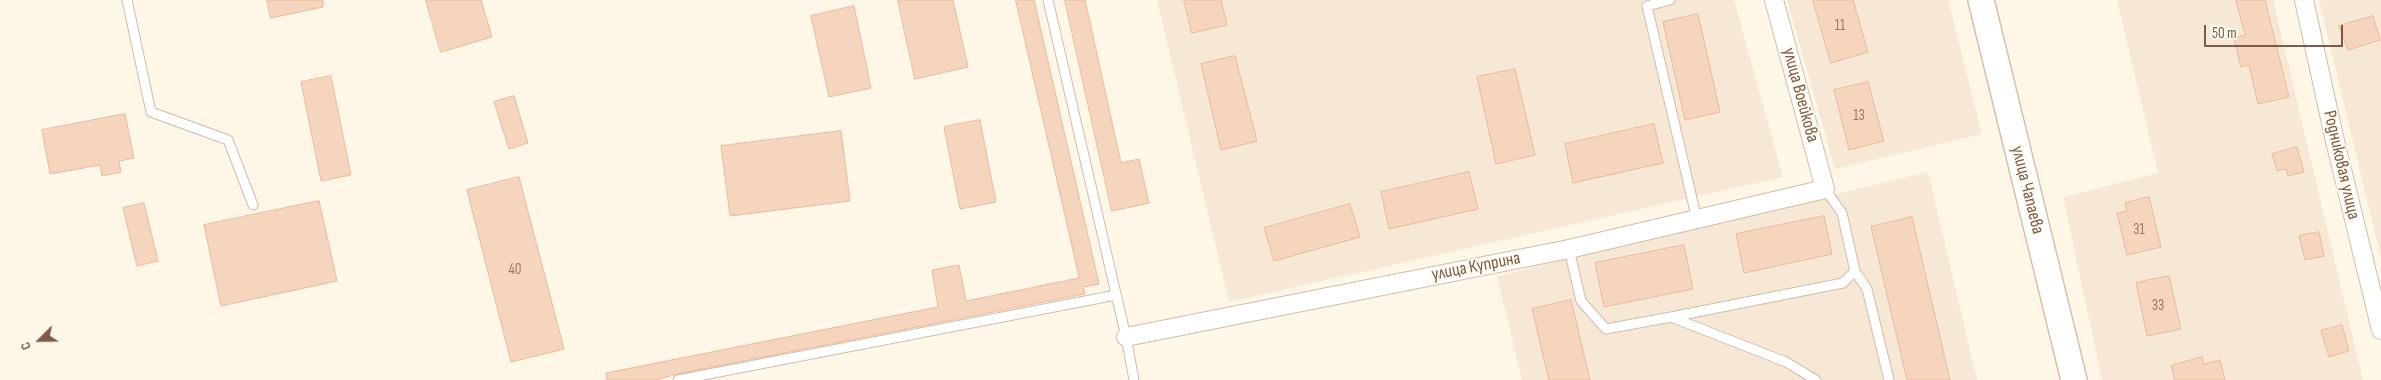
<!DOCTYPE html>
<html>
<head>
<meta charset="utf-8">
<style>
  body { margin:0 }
  #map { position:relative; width:2381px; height:380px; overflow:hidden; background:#fef6e7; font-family:"Sofia Sans Condensed",sans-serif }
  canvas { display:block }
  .north { position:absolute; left:15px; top:315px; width:50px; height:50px; -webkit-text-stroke:4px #fff9ef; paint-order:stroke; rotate:247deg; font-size:14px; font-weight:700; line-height:20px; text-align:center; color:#7a5c49 }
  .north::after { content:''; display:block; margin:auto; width:18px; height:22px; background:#7a5c49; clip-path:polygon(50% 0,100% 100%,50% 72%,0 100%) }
  .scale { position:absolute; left:2204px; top:25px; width:139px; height:22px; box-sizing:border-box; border:2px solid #7a5c49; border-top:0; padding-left:6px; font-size:15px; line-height:18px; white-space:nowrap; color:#7a5c49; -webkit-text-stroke:4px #fff9ef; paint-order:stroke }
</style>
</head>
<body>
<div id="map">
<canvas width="2381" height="380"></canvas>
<div class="north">С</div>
<div class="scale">50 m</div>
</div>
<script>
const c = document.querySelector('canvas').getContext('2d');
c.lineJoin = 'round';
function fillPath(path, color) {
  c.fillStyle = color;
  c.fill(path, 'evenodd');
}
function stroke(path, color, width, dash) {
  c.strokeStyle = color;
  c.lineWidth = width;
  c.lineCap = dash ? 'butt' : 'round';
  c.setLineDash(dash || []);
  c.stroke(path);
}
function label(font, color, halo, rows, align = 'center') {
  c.font = font + ' "Sofia Sans Condensed",sans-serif';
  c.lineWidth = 4;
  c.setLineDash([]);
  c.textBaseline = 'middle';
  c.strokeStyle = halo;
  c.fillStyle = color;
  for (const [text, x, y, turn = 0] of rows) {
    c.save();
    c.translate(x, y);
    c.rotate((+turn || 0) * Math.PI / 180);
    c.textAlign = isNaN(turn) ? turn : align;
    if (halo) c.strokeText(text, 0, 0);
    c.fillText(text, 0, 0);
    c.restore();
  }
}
fillPath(new Path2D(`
  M1157 0H1734L1783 177 1229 302Z
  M1787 0H1948L1982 134 1835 169Z
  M2117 0H2273L2363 380H2102L2063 197 2158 173Z
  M2319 0H2381V258Z
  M1928 172 1977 380H1522L1497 276Z`), '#f6e8d5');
const building = new Path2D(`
  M267 0H323V7L271 18Z
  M426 0H481L492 37 441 52Z
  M898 0H953L968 67 915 79Z
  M1016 0H1034L1099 284 1083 287 1085 294 677 374 656 380H607L606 373 938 307 932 270 959 265 966 301 1079 278Z
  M1065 0H1085L1121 163 1139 159 1149 203 1112 211Z
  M1184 0H1221L1227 25 1192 33Z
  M1813 0H1853L1868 52 1831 63Z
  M2236 0H2265L2289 97 2258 104 2249 65 2241 67 2234 38 2245 35Z
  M854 6 871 88 829 97 811 16Z
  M1698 14 1720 112 1685 120 1663 22Z
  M2373 16 2380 40 2348 50 2339 26Z
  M1235 56 1257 141 1221 150 1201 64Z
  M1515 69 1535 155 1496 164 1477 77Z
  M331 76 351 175 321 181 301 82Z
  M1868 82 1884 141 1849 150 1834 90Z
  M514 96 528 143 509 149 494 102Z
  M125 114 134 158 119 161 121 172 102 176 100 165 50 174 42 130Z
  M980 120 996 202 960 209 944 127Z
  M1654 124 1663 163 1573 183 1565 144Z
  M841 131 850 201 730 216 721 146Z
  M2297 147 2304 172 2288 176 2286 169 2277 171 2272 154Z
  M1469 172 1478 209 1389 229 1381 192Z
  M519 177 564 349 511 362 467 190Z
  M2149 197 2161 247 2127 255 2117 213 2127 211 2125 203Z
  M319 201 337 281 221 306 204 225Z
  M144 203 158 261 137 266 123 208Z
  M1350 204 1360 237 1274 261 1264 228Z
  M1824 216 1832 254 1744 273 1736 234Z
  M1912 217 1950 380H1907L1871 227Z
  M2319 232 2324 256 2305 260 2299 236Z
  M1684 245 1693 289 1604 307 1595 263Z
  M2169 276 2181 329 2147 336 2136 283Z
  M1571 300 1590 380H1549L1532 309Z
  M2342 325 2349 351 2329 357 2321 331Z
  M2202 357 2204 364 2220 360 2225 380H2175L2171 366Z`);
fillPath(building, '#f5d5bd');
stroke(building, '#e9bb9c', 1);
const lane = new Path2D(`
  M127 0 151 112 228 140 253 205
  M1048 0 1126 337 1134 380
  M1670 0 1647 6 1697 220
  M1825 189 1842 213 1855 271 1867 289 1889 380
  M1569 249 1581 301 1606 329 1671 317
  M678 380 1116 295
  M1816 380 1786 362 1671 317 1843 283 1855 271`);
const street = new Path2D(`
  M2304 0 2335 141 2381 330
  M1126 337 1569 249 1825 189 1774 0`);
const secondary = new Path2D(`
  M1981 0 2074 380`);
stroke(lane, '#d1bdab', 11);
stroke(street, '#d1bdab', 20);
stroke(secondary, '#d7c0ab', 28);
stroke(lane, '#fff', 9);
stroke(street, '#fff', 18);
stroke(secondary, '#fff', 25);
label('15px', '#997a66', null, [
  ["11",1840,26],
  ["13",1859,116],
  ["31",2139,230],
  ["40",515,270],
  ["33",2158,306]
]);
label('18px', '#7a5c49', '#fff9ef', [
  ["улица Воейкова",1800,95,75],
  ["Родниковая улица",2341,165,77],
  ["улица Чапаева",2027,190,76],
  ["улица Куприна",1476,267,-11]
]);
</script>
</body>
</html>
